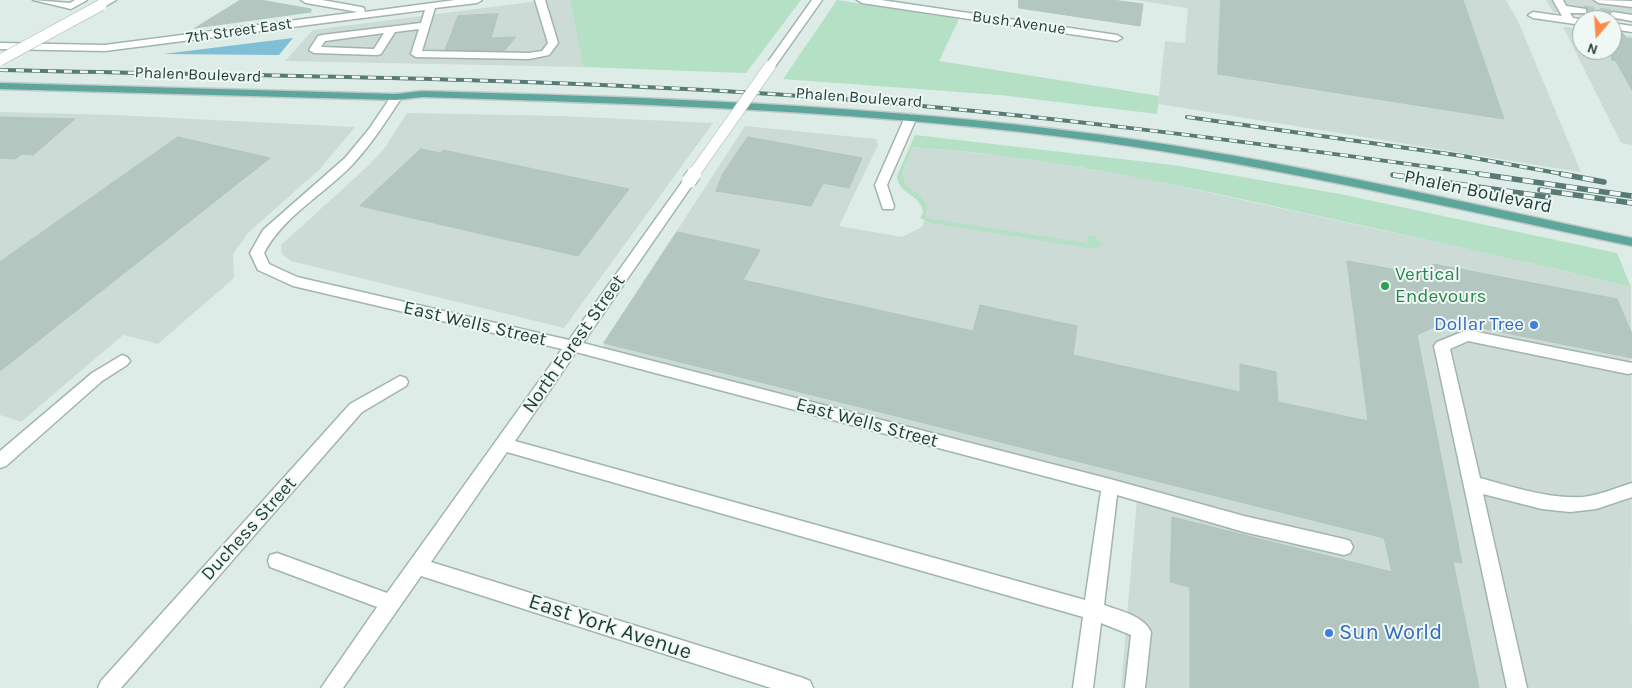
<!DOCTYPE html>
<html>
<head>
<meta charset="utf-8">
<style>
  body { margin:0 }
  #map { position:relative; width:1632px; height:688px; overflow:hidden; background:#deece7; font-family:Karla,sans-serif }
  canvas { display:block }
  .north { position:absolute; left:1572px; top:10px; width:50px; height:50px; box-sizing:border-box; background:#eff8f4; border:1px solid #9bada9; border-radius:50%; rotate:198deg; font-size:14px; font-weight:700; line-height:20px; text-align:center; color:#1e3d38 }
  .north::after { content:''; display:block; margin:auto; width:18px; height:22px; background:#ff8949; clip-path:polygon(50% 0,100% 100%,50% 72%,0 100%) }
</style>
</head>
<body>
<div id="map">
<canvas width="1632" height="688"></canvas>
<div class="north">N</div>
</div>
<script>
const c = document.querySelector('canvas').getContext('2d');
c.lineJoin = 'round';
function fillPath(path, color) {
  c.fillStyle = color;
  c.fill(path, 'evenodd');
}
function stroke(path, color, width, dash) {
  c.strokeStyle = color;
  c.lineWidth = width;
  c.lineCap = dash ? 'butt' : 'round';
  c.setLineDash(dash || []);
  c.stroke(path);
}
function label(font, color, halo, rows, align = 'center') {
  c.font = font + ' Karla,sans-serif';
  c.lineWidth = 4;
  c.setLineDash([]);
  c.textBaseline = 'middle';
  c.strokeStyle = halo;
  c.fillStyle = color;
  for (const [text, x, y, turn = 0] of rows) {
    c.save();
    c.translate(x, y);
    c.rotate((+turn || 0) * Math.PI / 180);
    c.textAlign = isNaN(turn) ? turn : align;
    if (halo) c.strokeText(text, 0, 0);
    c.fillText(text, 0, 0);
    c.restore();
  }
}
fillPath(new Path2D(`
  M546 0H570L583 67 285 61 313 30Z
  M1134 0H1506L1518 21 1581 172 1158 104 1165 41 1185 43 1188 8Z
  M1546 0H1632V22L1553 12Z
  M1563 27 1582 29V50H1612V33L1632 36V145L1621 143Z
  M0 112 114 115 355 127 320 169 248 233 233 254 234 278 158 344 123 335 21 422 0 415Z
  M407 113 560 116 713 123 564 328 291 261 282 254 281 245 368 166 384 149Z
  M745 126 876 139 878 145 839 226 902 237 922 227 925 218 921 196 905 184 903 171 913 147 927 148 1016 157 1137 177 1509 258 1631 287 1632 688H1121L1138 487 603 351 604 343Z`), '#ccdbd6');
fillPath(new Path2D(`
  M570 0H801L746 73 583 67Z
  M837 0 959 19 939 61 1159 96 1157 114 1000 95 783 79Z
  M915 135 1173 165 1340 194 1617 253 1631 287C1521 260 1410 236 1300 212 1171 183 1044 156 913 147L903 171 905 184 921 196 927 205 925 218 1087 243 1088 236H1094L1101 243 1100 247 1089 248 931 223 920 218 923 213C922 194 897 194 897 176Z`), '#b4e0c5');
fillPath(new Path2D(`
  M293 38 279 55 163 54Z`), '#7fc0d7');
const building = new Path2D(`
  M241 0H260L311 9V12L195 28Z
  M1019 0H1112L1143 4 1140 26 1019 8Z
  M1221 0H1463L1504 119 1218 74Z
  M498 14 491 38 516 37 504 51 445 50 458 16Z
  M1612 31 1623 33 1626 38 1632 39V90L1616 61 1612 60Z
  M0 117 75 119 33 155 22 154 15 159 0 158Z
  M178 137 270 158 0 371V262Z
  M748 137 862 158 849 188 823 183 811 206 716 191 722 175Z
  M421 149 440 153 443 150 629 189 578 256 360 206Z
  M677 232 760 250 743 280 973 331 980 305 1077 326 1073 355 1240 392V364L1276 372 1278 402 1368 421 1347 261 1436 277 1433 264 1617 299 1632 334V358L1446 321 1417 335 1462 563 1453 561 1479 688H1190V587L1170 582 1172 517 1392 572 1384 538 604 343Z`);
fillPath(building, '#b3c7c0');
stroke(building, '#b0c6bf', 1);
stroke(new Path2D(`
  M1583 11 1613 15`), '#b8c9c4', 11, [11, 5.5]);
const minor = new Path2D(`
  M33 0 70 3 75 0H87L71 9Z
  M104 0H116L104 7H98V3Z
  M301 0H322L361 7 364 8 365 12 455 0H482L477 3 435 8 422 51 529 53 542 51 548 43 535 0H545L558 43 549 55 529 59 416 57 411 54 419 29 395 32 381 54 377 55 314 53 309 50 318 36 322 35 421 23 425 10 105 51 0 49V43L105 45 358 12 306 3ZM384 33 374 49 321 47 325 41Z
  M812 0H822L774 68H766L765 66Z
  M857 0H881L1117 35 1122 38 1117 41 862 3Z
  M1553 0H1563L1566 6 1586 9V13H1570L1573 18 1586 20H1582V25L1533 18 1528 15 1533 12 1562 16Z
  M1594 0 1632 1V7L1599 3Z
  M1613 12 1632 15V21L1610 17 1608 15Z
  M1612 23 1632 26V32L1612 29Z
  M396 94 402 97C387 120 372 143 354 163 325 194 284 215 264 253L269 264 297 277 569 340 685 178H693L695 181 583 343 1110 479 1244 516 1344 539 1350 541 1353 547 1350 553 1344 555 1244 532 1117 495 1104 605C1120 611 1143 615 1151 632L1145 688H1125L1131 635 1101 623 1093 688H1073L1083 617 507 452 431 562 803 678 810 681 813 688H771L421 576 343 688H321L377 607 270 567 268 561 270 555 277 553 387 593 562 349 293 286 258 270 250 253 263 230 345 158 369 129 392 95ZM576 352 1101 491 1085 600 515 441Z
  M911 114 917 117 887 185 894 206 893 209H883L875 185 905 117Z
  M1467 330 1632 363V373L1628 374 1468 341 1450 349 1480 478C1513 487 1548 499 1583 497 1600 495 1616 488 1632 483V497L1596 509 1570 512 1542 509 1483 494 1527 688H1507L1434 346 1437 342Z
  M122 355 127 357 130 361 127 365 102 381 6 466 0 468V451L92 373Z
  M400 376 406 378 408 382 406 386 362 412 121 688H98L101 681 350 404Z`);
const major = new Path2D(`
  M0 83 396 94 422 91C649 97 877 105 1102 135 1280 159 1456 201 1632 238V246C1456 209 1280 167 1102 142 877 111 649 104 422 97L396 100 0 89Z`);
stroke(minor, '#a1b4af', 3);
stroke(major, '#c0c9c7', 3);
fillPath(minor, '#fff');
fillPath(major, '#5da69b');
const railFar1 = new Path2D(`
  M0 70C257 76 515 77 772 94 1012 110 1250 142 1488 175
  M1187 117 1463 156 1568 175
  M1393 175H1396`);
const rail = new Path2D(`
  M1479 174 1632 196
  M1561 174 1604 182
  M1393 175 1548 197
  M1540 190 1632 203`);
stroke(railFar1, '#587974', 4);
stroke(rail, '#587974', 5.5);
stroke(railFar1, '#eff8f4', 2.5, [8]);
stroke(rail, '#eff8f4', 4, [11]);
const minorBridgeFar1 = new Path2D(`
  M0 60 101 5
  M693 175 770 66`);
const minorBridge = new Path2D(`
  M689 181 694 174`);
stroke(minorBridgeFar1, '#a1b4af', 12, []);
stroke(minorBridge, '#a1b4af', 16, []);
stroke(minorBridgeFar1, '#fff', 11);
stroke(minorBridge, '#fff', 14);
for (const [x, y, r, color] of [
  [1385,286,5,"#2e9e5b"],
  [1534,325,5,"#3f7fe0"],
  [1329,633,5,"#3f7fe0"]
]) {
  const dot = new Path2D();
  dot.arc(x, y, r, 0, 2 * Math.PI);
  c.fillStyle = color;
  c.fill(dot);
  stroke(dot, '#eff8f4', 2);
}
label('16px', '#1e3d38', '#eff8f4', [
  ["Bush Avenue",1019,23,8],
  ["7th Street East",239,31,-8],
  ["Phalen Boulevard",198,75,2],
  ["Phalen Boulevard",859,98,4]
]);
label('19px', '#1e3d38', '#eff8f4', [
  ["Phalen Boulevard",1478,192,12],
  ["East Wells Street",475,324,13],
  ["North Forest Street",574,344,-55],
  ["East Wells Street",867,423,15],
  ["Duchess Street",249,529,-48]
]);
label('19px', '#27864d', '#eff8f4', [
  ["Vertical",1395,275],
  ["Endevours",1395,297]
], 'left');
label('19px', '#366cbe', '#eff8f4', [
  ["Dollar Tree",1524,325]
], 'right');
label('22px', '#1e3d38', '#eff8f4', [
  ["East York Avenue",610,627,18]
]);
label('22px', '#366cbe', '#eff8f4', [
  ["Sun World",1339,633]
], 'left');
</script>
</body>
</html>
